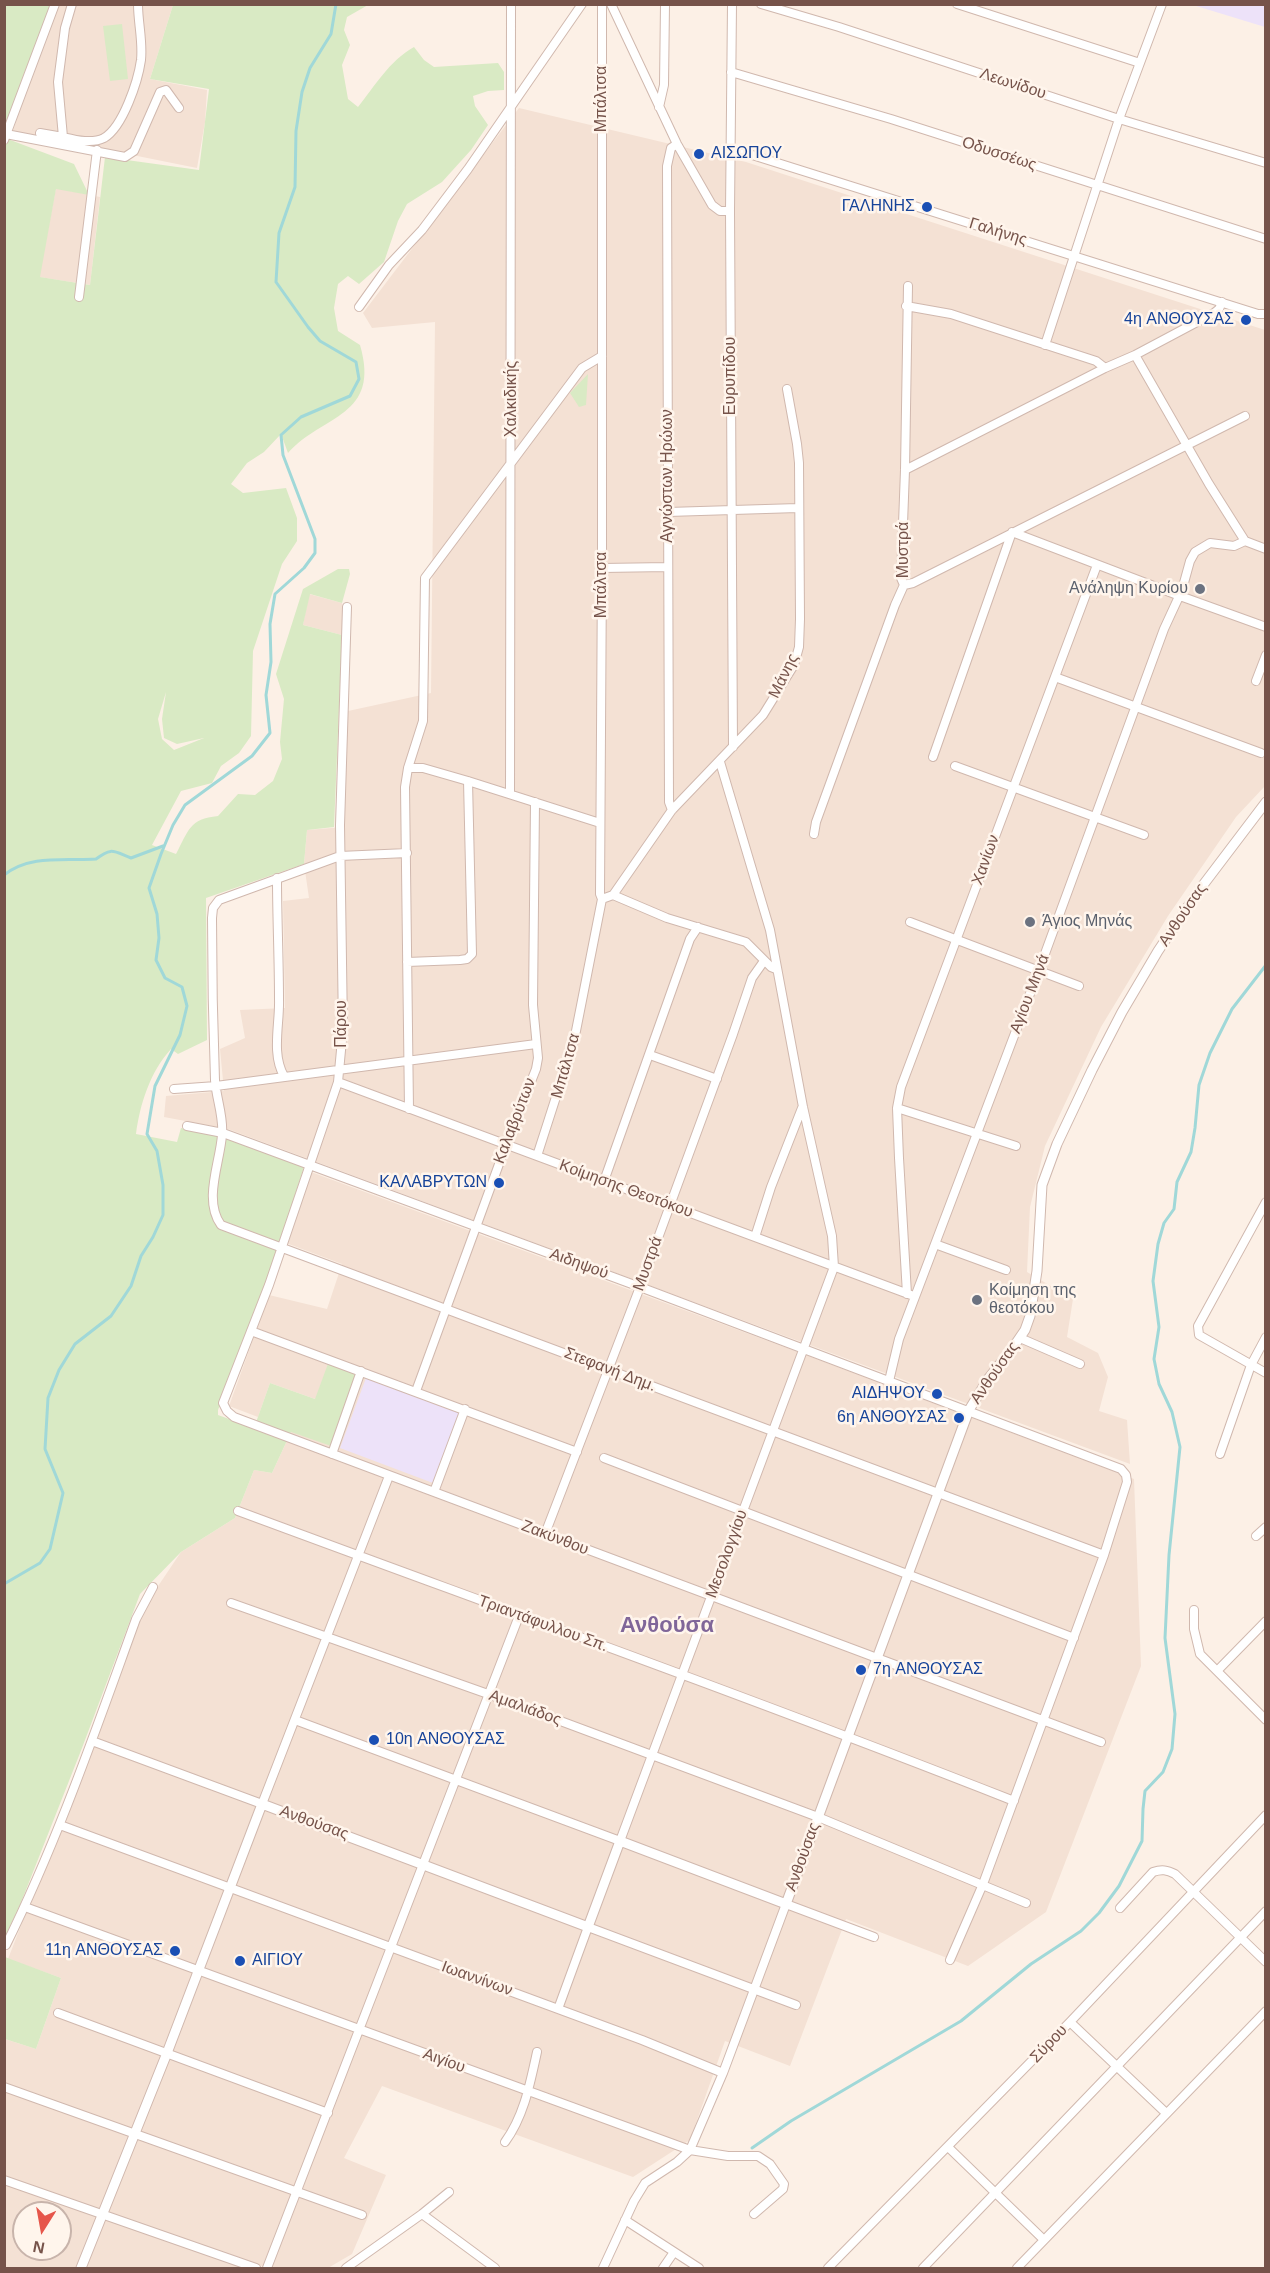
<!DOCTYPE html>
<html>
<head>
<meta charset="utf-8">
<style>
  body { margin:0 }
  #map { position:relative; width:1270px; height:2273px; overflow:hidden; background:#fcf0e6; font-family:Helvetica,sans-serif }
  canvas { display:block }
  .frame { position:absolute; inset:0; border:6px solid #76534a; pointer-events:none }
  .north { position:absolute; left:12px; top:2201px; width:60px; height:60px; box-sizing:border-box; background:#fff5ec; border:2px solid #c8b4ab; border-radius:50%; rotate:191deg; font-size:16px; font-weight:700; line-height:24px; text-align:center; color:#76534a }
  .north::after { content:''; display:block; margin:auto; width:21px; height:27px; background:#e6564b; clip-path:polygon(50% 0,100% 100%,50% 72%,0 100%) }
</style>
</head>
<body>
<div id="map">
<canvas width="1270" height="2273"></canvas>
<div class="frame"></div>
<div class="north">N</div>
</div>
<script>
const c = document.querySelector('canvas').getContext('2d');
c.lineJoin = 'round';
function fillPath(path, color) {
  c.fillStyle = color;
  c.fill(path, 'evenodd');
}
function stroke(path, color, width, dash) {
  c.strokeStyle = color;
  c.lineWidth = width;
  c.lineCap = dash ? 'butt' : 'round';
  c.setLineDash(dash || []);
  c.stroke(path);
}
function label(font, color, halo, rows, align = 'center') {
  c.font = font + ' Helvetica,sans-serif';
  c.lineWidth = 5;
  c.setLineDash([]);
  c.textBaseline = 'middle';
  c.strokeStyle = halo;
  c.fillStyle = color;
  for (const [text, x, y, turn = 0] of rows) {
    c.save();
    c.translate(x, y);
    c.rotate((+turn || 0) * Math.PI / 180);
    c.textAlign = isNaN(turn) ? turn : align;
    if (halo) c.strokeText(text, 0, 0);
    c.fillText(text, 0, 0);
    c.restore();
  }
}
fillPath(new Path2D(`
  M53 5H173L150 79 207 90 205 122 197 168 13 131Z
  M519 108 746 162 1265 330V786L1236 817 1168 916 1101 1027 1045 1146 1030 1207 1027 1272 1073 1299 1067 1337 1098 1353 1108 1377 1099 1411 1127 1420 1130 1464 228 1129 164 1117 166 1096 224 1091 220 1049 245 1038 240 1010 285 1008 283 901 309 898 304 864 307 830 344 827 348 711 431 693 435 322 372 328 363 313Z
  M56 188 100 197 90 285 39 277Z
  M309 594 342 603V635L303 625Z
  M311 1172 806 1355 1134 1479 1141 1666 1046 1912 968 1966 846 1919 790 2066 725 2041 690 2140 633 2177 382 2086 344 2158 386 2175 352 2254 328 2268H268L259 2265 257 2268H5V2039L36 2049 61 1978 8 1959 144 1607 181 1552 235 1518 254 1470 272 1473 291 1432 315 1399 270 1383 258 1417 229 1406 269 1295 327 1309 342 1264 286 1243ZM24 2213H60V2249H24Z`), '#f4e1d4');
fillPath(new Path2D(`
  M1193 5H1265V27Z
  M366 1378 460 1413 433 1483 340 1448Z`), '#ede2f9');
fillPath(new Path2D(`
  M5 5H53L5 128Z
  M173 5H368L347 17 344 30 350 45 342 65 348 99 358 107C375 86 389 61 414 47L424 60 434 67 498 63 504 72V90L488 91 473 96 475 106 488 125 471 150 442 182 407 204 398 221 384 262 359 284 348 276 338 284 334 308 338 331 360 345C381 417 323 414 288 453L281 434 264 452 247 463 231 484 243 493 286 488 297 518V541L282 564 253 651 251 736 239 753 221 766 212 783 181 791 152 845 176 854C189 830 189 819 218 816L238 794 255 795 273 781 282 759 280 742 284 699 276 674 303 589 338 569H349L350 574 342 603 310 594 303 625 342 635 334 827 307 830 304 864 206 898 207 1040 178 1054 171 1049C150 1072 140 1104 136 1134L177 1142 181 1128 216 1135 304 1167 265 1288 218 1410V1415L254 1428 270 1383 315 1399 329 1361 358 1371 331 1446 291 1432 272 1473 254 1470 235 1518 181 1552 140 1594 82 1748 20 1905 5 1937V138L74 164 89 195 56 189 40 277 90 285 105 157 199 170 209 89 150 79ZM166 692 162 719 164 738 177 744 204 738 174 750 162 739 158 719Z
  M122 24 128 79 110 81 103 26Z
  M588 374 586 405 579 407 570 393Z
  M5 1957 61 1978 36 2049 5 2039Z`), '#d9eac4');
stroke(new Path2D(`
  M4 875C30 854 65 861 96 859 112 847 113 851 131 858L163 846
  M4 1584 40 1563 50 1549 63 1493 45 1449 48 1398 59 1370 75 1344 111 1316 131 1286 141 1256 153 1237 163 1215V1185L157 1151 147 1134 155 1086 180 1035 187 1006 182 987 165 978 156 960 159 938 157 914 149 888 161 854 173 825 185 805 252 756 270 733 266 695 271 662 270 624 275 594 304 568 315 553V539L283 455 281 435 301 417 350 396 359 379 356 362 320 341 308 327 276 282 279 233 295 187 296 131 302 92 310 68 331 34 336 4
  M752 2148 791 2121 961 2021 1031 1964 1081 1931 1099 1913 1119 1886 1142 1841 1143 1809 1145 1791 1163 1772 1172 1749 1175 1714 1165 1638 1169 1555 1180 1447 1172 1412 1159 1384 1154 1359 1159 1327 1153 1281 1158 1244 1164 1223 1174 1209 1177 1182 1191 1152 1195 1128 1199 1085 1210 1053 1232 1009 1266 965`), '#a0d8d8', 3);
const minor = new Path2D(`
  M72 4 65 28 58 82 63 137C76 140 92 144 104 138 123 127 138 81 141 60 143 41 138 23 138 4
  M611 4 677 144 712 205 720 211H730
  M732 4 730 211 733 747
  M761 4 839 27 1119 119 1266 163
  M957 4 1140 63
  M731 72 891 119 1266 239
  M659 107 664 85 665 4
  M40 133 63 137
  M6 134 125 157 134 151 160 92 166 90 179 108
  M4 140 55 4
  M731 154H749L1258 314H1266
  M79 297 97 150
  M906 306 951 314 1096 361 1105 368
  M359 307 389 265 422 230 468 169 582 4
  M1045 345 1119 119 1162 4
  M1135 355 1209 484 1245 541
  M905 470 1105 368 1135 355 1214 313 1219 309 1222 302
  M668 512 798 508
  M602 568 668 567
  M904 585 913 583 1245 416
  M347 607 340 825 343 1029 338 1082 269 1285 223 1403 227 1411 234 1417 1101 1742
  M1055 677 1261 753
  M1256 681 1266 655
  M933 757 1012 532 1180 596 1266 627
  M955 766 1144 835
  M408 768H423L468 781 600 823
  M510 794 511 4
  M672 810 669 802 667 166 671 148 677 144
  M814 834 816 822 895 605 904 585 901 578 905 470 908 286
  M407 853 340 856 219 900 213 908 212 918C212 972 213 1026 215 1080 216 1098 224 1117 222 1135 220 1163 203 1200 221 1225L1104 1555
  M277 878C277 918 279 958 279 999 280 1023 271 1054 284 1076
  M613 895 667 918 746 942 771 967 776 969
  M602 899 613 895 672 810 763 715 794 665 799 647 800 619 799 463 797 444 787 389
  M910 922 1079 986
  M407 962 460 960 467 959 472 954 468 781
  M650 1055 717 1079
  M338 1082 911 1295
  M174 1089 216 1086 536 1044
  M897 1108 1016 1146
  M409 1109 405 787 408 768 423 721 425 578 582 368 602 356
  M187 1126 223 1133 640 1287 1121 1469 1126 1475 1127 1482 1104 1555 983 1884 950 1960
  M537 1156 574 1041 602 899 600 894 602 568V4
  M604 1181 690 939 698 927
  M1266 1202 1198 1326 1199 1335 1266 1373
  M755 1237 771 1187 802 1108
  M935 1244 1006 1270
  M907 1294 899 1158 897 1108 901 1087 1097 565
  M251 1331 577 1452
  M1020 1338 1080 1364
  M889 1381 899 1339 1039 970 1164 629 1182 590 1190 561 1195 552 1210 543 1234 546 1245 541 1266 549
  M416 1391 506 1145 536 1069 538 1058 533 1005 535 802
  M332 1454 361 1371
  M1220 1454 1251 1365 1266 1337
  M604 1458 1074 1638
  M434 1492 465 1409
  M238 1511C497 1607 757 1700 1014 1801
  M545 1534 640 1287 733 1034 752 978 764 961
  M1256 1536 1266 1527
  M231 1603 488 1694 818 1817 1026 1903
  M1194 1610V1629L1200 1654 1266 1720
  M1217 1671 1266 1621
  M295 1720 620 1841 834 1267 832 1236 803 1107 770 930 720 762
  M92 1741 262 1804 389 1476
  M60 1825 642 2040 723 2073
  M25 1907 690 2150 728 2156H758L770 2164 784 2184 783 2189 754 2214
  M1120 1908 1153 1872C1162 1869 1167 1870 1175 1874L1266 1962
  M6 1945C58 1840 96 1729 136 1619L153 1587
  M558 2009 588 1927 796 2005
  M58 2013 328 2113
  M1070 2022 1166 2113
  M4 2087 362 2215
  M505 2142C524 2116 530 2084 537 2052
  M948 2147 1043 2239
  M4 2180 256 2268
  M422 2214 495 2268
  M625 2220 699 2268
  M267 2268 519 1616
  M346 2268 422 2214 449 2192
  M603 2268 634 2201 645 2183 677 2162 690 2150 723 2073 786 1904 874 1937
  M663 2268 674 2252
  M828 2268 1070 2022 1266 1815
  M923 2268 1266 1911
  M1017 2268 1266 2011`);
const tertiary = new Path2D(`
  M81 2268 167 2053 262 1804 588 1927 620 1841 786 1904 969 1410 988 1379 1012 1349 1025 1330 1030 1316 1037 1271 1042 1185 1057 1144 1092 1070 1122 1012 1158 951 1197 893 1266 802`);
stroke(minor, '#d0b8ae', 10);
stroke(tertiary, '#d0b8ae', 11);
stroke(minor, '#fff', 8);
stroke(tertiary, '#fff', 9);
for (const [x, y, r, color] of [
  [699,154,6,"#1a4fb4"],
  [927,207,6,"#1a4fb4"],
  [1246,320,6,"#1a4fb4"],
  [1200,589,6,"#6b7280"],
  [1030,922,6,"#6b7280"],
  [499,1183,6,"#1a4fb4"],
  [977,1300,6,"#6b7280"],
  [937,1394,6,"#1a4fb4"],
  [959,1418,6,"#1a4fb4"],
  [861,1670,6,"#1a4fb4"],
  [374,1740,6,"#1a4fb4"],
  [175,1951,6,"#1a4fb4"],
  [240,1961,6,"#1a4fb4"]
]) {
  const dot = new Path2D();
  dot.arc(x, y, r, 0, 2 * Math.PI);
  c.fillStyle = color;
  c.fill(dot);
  stroke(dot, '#fff5ec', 2);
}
label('16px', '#76534a', '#fff5ec', [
  ["Λεωνίδου",1013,84,18],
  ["Μπάλτσα",602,99,-90],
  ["Οδυσσέως",999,154,18],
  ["Γαλήνης",998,232,17],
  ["Ευρυπίδου",731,376,-90],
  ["Χαλκιδικής",512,399,-90],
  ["Αγνώστων Ηρώων",668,476,-90],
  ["Μυστρά",904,550,-90],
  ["Μπάλτσα",602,585,-90],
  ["Μάνης",784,676,-64],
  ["Χανίων",986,860,-70],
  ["Ανθούσας",1183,915,-56],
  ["Αγίου Μηνά",1030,994,-69],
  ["Πάρου",342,1024,-90],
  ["Μπάλτσα",566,1066,-74],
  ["Καλαβρύτων",515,1121,-69],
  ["Κοίμησης Θεοτόκου",626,1189,20],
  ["Αιδηψού",579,1264,20],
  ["Μυστρά",648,1264,-70],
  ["Στεφανή Δημ.",610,1370,21],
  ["Ανθούσας",995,1373,-55],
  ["Ζακύνθου",555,1538,21],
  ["Μεσολογγίου",727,1554,-70],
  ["Τριαντάφυλλου Σπ.",543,1624,20],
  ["Αμαλιάδος",525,1708,20],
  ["Ανθούσας",314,1823,20],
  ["Ανθούσας",803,1857,-70],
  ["Ιωαννίνων",477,1979,20],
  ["Σύρου",1049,2044,-46],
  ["Αιγίου",444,2061,20]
]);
label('16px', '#164399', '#fff5ec', [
  ["ΑΙΣΩΠΟΥ",711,154,"left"],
  ["ΓΑΛΗΝΗΣ",915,207],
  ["4η ΑΝΘΟΥΣΑΣ",1234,320],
  ["ΚΑΛΑΒΡΥΤΩΝ",487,1183],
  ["ΑΙΔΗΨΟΥ",925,1394],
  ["6η ΑΝΘΟΥΣΑΣ",947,1418],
  ["7η ΑΝΘΟΥΣΑΣ",873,1670,"left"],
  ["10η ΑΝΘΟΥΣΑΣ",386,1740,"left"],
  ["11η ΑΝΘΟΥΣΑΣ",163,1951],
  ["ΑΙΓΙΟΥ",252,1961,"left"]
], 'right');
label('16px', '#5b616d', '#fff5ec', [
  ["Ανάληψη Κυρίου",1188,589,"right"],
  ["Άγιος Μηνάς",1042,922],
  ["Κοίμηση της",989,1291],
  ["θεοτόκου",989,1309]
], 'left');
label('bold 22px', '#806699', '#fff5ec', [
  ["Ανθούσα",667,1626]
]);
</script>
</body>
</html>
